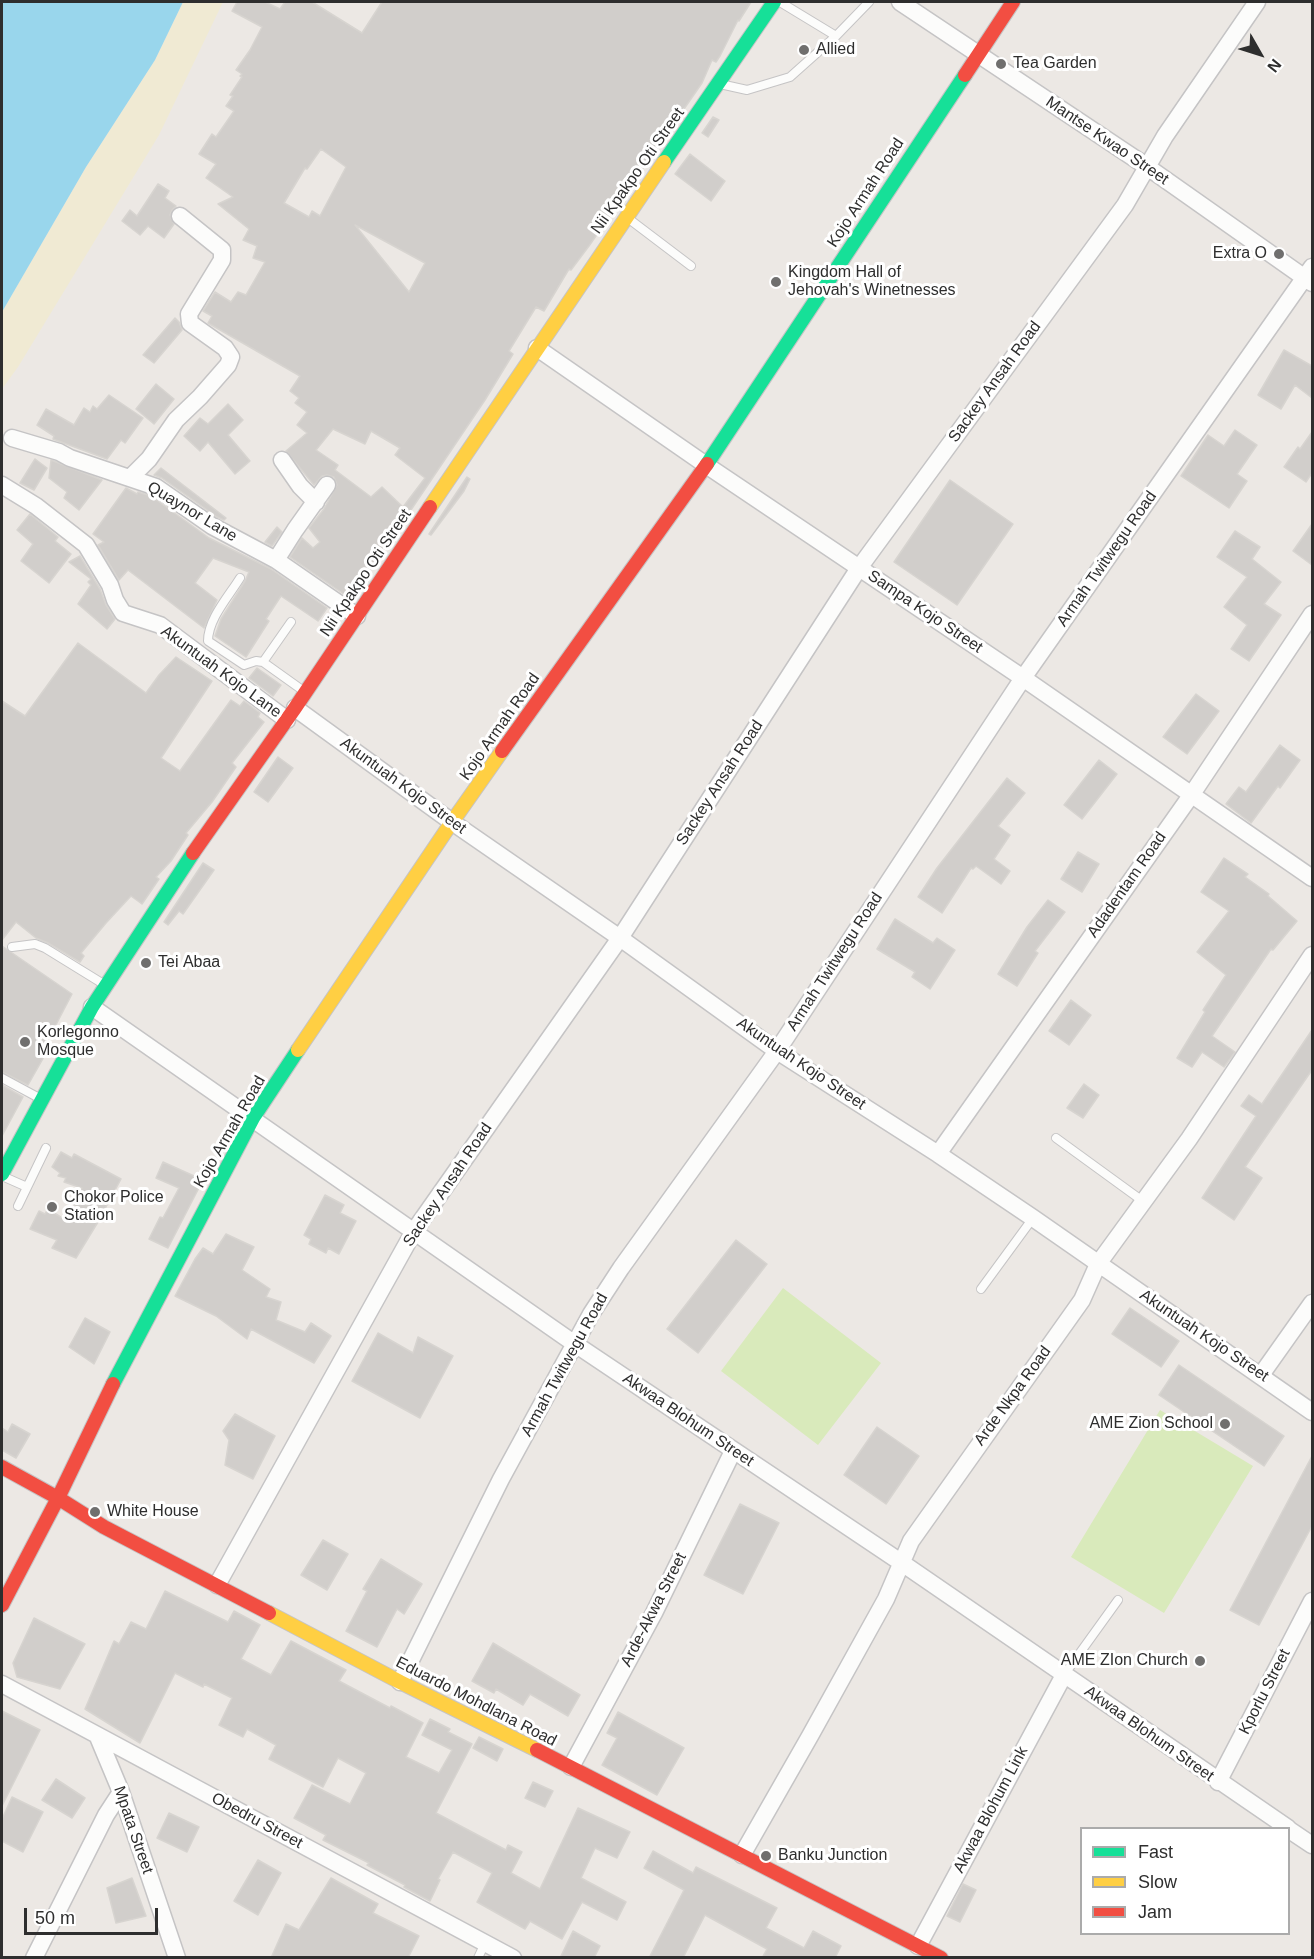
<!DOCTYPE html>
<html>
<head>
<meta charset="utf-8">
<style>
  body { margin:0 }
  #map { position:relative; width:1314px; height:1959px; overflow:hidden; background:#ece8e4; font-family:Arial,sans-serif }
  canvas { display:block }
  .frame { position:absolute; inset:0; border:3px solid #2e2e2e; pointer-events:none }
  .legend { position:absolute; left:1080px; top:1827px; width:210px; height:108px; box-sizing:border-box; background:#fff; border:2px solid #ababab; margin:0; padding:8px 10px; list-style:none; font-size:18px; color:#2e2e2e }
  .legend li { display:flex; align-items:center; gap:12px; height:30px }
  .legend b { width:30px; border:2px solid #ababab }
  .north { position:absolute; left:1230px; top:24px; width:60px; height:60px; -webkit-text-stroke:4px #fff; paint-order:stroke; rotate:129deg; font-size:16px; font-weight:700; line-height:24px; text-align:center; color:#2e2e2e }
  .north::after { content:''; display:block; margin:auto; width:21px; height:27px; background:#2e2e2e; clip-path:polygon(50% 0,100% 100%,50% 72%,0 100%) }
  .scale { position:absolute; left:24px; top:1908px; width:134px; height:27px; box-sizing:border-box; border:3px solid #2e2e2e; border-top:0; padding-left:8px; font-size:18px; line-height:21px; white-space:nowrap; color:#2e2e2e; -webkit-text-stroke:4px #fff; paint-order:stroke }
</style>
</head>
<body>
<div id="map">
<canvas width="1314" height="1959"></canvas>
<div class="frame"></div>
<ul class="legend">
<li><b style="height:8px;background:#16e098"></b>Fast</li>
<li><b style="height:8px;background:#ffcf43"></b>Slow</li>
<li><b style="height:8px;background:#f24e42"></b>Jam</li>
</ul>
<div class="north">N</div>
<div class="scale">50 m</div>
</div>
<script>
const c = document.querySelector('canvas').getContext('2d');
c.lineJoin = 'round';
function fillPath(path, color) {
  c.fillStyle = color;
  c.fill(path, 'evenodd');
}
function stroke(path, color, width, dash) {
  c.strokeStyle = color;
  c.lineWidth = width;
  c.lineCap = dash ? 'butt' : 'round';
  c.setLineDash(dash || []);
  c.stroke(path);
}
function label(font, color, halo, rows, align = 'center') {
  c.font = font + ' Arial,sans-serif';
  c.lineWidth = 6;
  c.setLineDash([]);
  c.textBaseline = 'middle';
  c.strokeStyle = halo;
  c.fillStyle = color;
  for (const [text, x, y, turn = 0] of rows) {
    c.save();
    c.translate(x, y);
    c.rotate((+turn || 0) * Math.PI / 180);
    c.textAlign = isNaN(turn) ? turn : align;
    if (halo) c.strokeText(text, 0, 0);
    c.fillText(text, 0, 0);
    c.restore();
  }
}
fillPath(new Path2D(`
  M183 2H223L159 135 18 367 2 389V312L86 167 155 60Z`), '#f0ead3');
fillPath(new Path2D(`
  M783 1288 881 1363 818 1445 721 1371Z
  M1160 1410 1253 1466 1164 1613 1071 1557Z`), '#d9eabb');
fillPath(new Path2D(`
  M2 2H183L155 60 86 167 2 312Z`), '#99d6ec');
const building = new Path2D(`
  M237 2H265L280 9 285 2H312L362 33 382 2H751L739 21 738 20 720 56 716 62 712 60 702 83 589 246 571 270 569 269 544 311 536 307 509 351 513 354 485 400 351 599 290 557 302 538 313 548 320 542 309 528 324 509 337 485 334 477 327 475 322 476 314 485 286 451 307 433 297 425 307 412 295 403 299 398 290 391 300 376 208 323 212 316 203 311 215 292 231 302 238 292 246 295 265 262 253 258 257 246 243 240 249 229 218 204 233 197 206 178 216 164 199 154 212 134 216 137 234 111 226 106 233 96 230 95 242 77 240 76 242 74 236 70 250 50 262 27 232 11ZM321 149 346 167 320 216 312 211 309 217 284 203 305 168 307 169ZM355 225 425 263 409 292ZM333 429 365 444 371 431 400 448 395 455 425 478 403 507 382 487 371 497 335 470 338 465 316 450Z
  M713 117 719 120 708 137 702 133Z
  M690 154 725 181 711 201 675 174Z
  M158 184 169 191 165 198 176 206 172 210 170 215 174 224 164 238 148 226 140 235 122 221 130 210 137 216Z
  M175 318 179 322 182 330 154 363 143 355Z
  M1284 350 1312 366V398L1295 385 1281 409 1258 395Z
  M156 384 174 399 154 424 136 409Z
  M109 395 143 418 125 443 121 440 107 459 53 439 54 436 37 425 46 409 74 425 84 408 90 412 93 406 97 409Z
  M228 404 243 420 228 435 250 461 235 474 208 442 200 451 184 436 200 418 208 424Z
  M1235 430 1257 445 1237 474 1247 481 1229 508 1181 476 1208 435 1224 446Z
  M1312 432V473L1306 482 1284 467 1298 447 1300 449Z
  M35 459 47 468 34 490 20 483Z
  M51 460 102 480 79 510 64 498 67 492 49 478Z
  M161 468 191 491 226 518 224 520 217 517 162 478 154 475Z
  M467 477 470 479 464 491 431 535 429 534Z
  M950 480 1013 524 957 605 894 562Z
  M126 488 137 494 138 492 151 496 209 538 271 569 327 608 318 621 281 596 266 619 269 621 246 657 215 636 221 619 245 581 249 572 213 558 195 583 217 600 204 628 128 570 119 580 98 545 104 542 93 534Z
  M30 514 58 537 55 541 71 554 49 583 21 561 33 544 17 530Z
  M1312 524V565L1293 551Z
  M277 527 282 532 272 546 265 542Z
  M1235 531 1260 547 1252 559 1281 582 1264 604 1281 615 1249 661 1231 649 1247 625 1224 607 1247 577 1217 557Z
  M80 556 100 589 106 605 115 619 107 629 78 604 91 585 88 582 91 579 69 562Z
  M78 643 146 693 159 675 176 657 212 681 161 758 180 771 231 700 240 706 244 701 260 713 258 717 264 722 232 763 236 767 212 802 186 833 188 835 171 861 156 877 159 879 142 904 131 896 106 923 81 953 84 956 80 962 48 943 36 938 16 922 2 940V701L25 716Z
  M257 668 281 685 273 696 249 678Z
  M1196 694 1219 711 1187 754 1163 737Z
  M1280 745 1300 760 1280 788 1278 786 1251 823 1226 804 1239 787 1246 792Z
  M278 757 293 768 268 802 254 792Z
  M1099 760 1117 774 1082 819 1064 805Z
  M1007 778 1025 793 998 826 1010 835 994 859 1010 871 1001 884 976 866 973 869 971 868 942 913 918 897 937 868Z
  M1078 852 1099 864 1082 892 1061 879Z
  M1224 858 1248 874 1245 877 1269 894 1268 896 1297 921 1273 950 1271 949 1212 1036 1235 1052 1224 1067 1202 1052 1192 1067 1177 1058 1205 1012 1203 1010 1226 975 1197 952 1229 911 1201 892Z
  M203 863 214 870 183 914 179 911 168 925 164 922Z
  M1048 900 1065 912 1035 951 1038 953 1017 986 998 974 1027 927Z
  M895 919 933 943 937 938 955 950 930 989 912 977 915 972 877 949Z
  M2 946 72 994 45 1046 49 1048 28 1085 2 1072Z
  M1071 1000 1091 1015 1069 1045 1049 1031Z
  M1312 1030V1070L1245 1167 1262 1178 1234 1220 1202 1198 1256 1116 1241 1106 1249 1095 1262 1104Z
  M1084 1084 1099 1095 1083 1118 1067 1108Z
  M2 1085 23 1097 2 1136Z
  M61 1152 72 1158 74 1154 121 1179 98 1222 76 1258 52 1248 57 1240 30 1229 39 1211 45 1214 48 1209 67 1221 82 1188 64 1182 66 1178 58 1176 60 1173 52 1167Z
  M163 1162 203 1180 168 1248 149 1239 160 1217 163 1218 179 1188 156 1178Z
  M325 1195 344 1205 340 1213 356 1221 339 1254 328 1248 326 1253 309 1244 311 1239 304 1235Z
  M226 1234 254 1247 242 1270 270 1289 266 1297 281 1302 276 1320 305 1332 311 1323 331 1336 314 1363 251 1329 247 1339 216 1316 175 1296 195 1259 203 1248 213 1254Z
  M736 1240 767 1264 698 1353 667 1329Z
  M1130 1308 1179 1341 1161 1367 1112 1334Z
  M85 1318 110 1332 94 1364 69 1347Z
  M378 1333 413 1353 418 1337 453 1356 420 1418 352 1381Z
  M1179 1365 1284 1436 1264 1466 1159 1395Z
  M235 1414 275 1436 253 1479 225 1465 229 1440 223 1431Z
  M12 1424 30 1434 16 1458 2 1450V1428L8 1432Z
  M877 1427 919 1456 886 1504 844 1475Z
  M1312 1456V1526L1259 1625 1230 1610Z
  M740 1504 779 1523 743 1594 704 1575Z
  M323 1540 348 1554 327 1590 301 1575Z
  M381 1559 422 1584 404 1614 397 1609 377 1647 346 1631 367 1591 363 1589Z
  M165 1591 228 1622 234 1611 260 1625 241 1659 271 1675 291 1641 346 1670 339 1681 390 1708 391 1706 423 1723 406 1757 439 1773 452 1750 422 1735 430 1719 450 1729 448 1732 472 1744 436 1813 506 1850 508 1845 522 1852 511 1873 540 1889 578 1808 630 1832 617 1858 595 1848 581 1878 626 1902 617 1920 582 1902 562 1939 530 1921 525 1929 477 1902 492 1873 453 1852 438 1879 440 1880 430 1901 404 1887 405 1885 367 1865 369 1863 323 1840 326 1835 294 1818 312 1785 350 1804 366 1773 338 1758 323 1787 269 1759 276 1745 247 1729 243 1737 219 1725 232 1698 204 1684 203 1687 175 1673 140 1743 85 1709 114 1641 119 1644 131 1622 146 1629Z
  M34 1618 85 1644 60 1689 17 1677 13 1663Z
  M493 1643 580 1695 568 1716 530 1694 523 1705 496 1689 494 1693 472 1681Z
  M2 1711 40 1730 2 1806Z
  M618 1712 684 1748 657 1795 602 1765 617 1738 607 1733Z
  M479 1737 503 1749 497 1761 473 1748Z
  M56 1779 85 1798 72 1818 42 1800Z
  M533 1782 553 1791 545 1807 525 1798Z
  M12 1797 43 1812 23 1852 2 1841V1819Z
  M169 1813 199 1827 187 1852 157 1838Z
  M653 1851 693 1873 696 1867 777 1908 766 1928 804 1948 813 1931 841 1946 835 1958H762L767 1949 705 1915 683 1958H649L684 1890 644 1868Z
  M258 1860 281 1873 258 1915 234 1901Z
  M132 1878 146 1916 116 1923 107 1888Z
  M331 1878 378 1904 373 1913 419 1936 408 1958H271L286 1924 299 1930Z
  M963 1884 976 1890 960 1922 947 1916Z
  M573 1931 600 1946 594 1958H560Z`);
fillPath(building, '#d1cecb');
stroke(building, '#d7d4d0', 1.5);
const lane = new Path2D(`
  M780 2 836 36
  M720 84 747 90 790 77 836 36 869 2
  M629 219 691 266
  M240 578C229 596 208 619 208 641L244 665 256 661 263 662 305 692
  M263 662 291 622
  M12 947 35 944 45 948 105 985
  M2 1078 41 1099
  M1056 1138 1144 1202
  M2 1176 27 1187
  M18 1206 46 1148
  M981 1289 1033 1218
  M1064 1675 1118 1600
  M478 1958 485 1943`);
const street = new Path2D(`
  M900 2 1146 166 1312 283
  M537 348 706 465 1023 678 1312 878
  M12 438 59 452 70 458 156 487 212 526 276 560 357 616
  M282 460 300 486 316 502
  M131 477 149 459 176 420 200 397 228 365 231 357 225 348 190 323 189 314 222 260V250L180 216
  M2 485 36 506 86 545 110 585 115 600 123 613 160 625 287 720
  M276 560 295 530 327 485
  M295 708 452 822 620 938 777 1051 938 1154 1033 1218 1312 1412
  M92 1007 575 1344 902 1563 1288 1828
  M938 1154 1192 794 1312 614
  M1261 1375 1312 1303
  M217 1585 414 1231 620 938 859 568 1125 205 1165 136 1257 2
  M400 1682 501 1479 591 1314 621 1268 777 1051 1023 678 1312 267
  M2 1684 513 1958
  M98 1737 121 1792 177 1958
  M571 1767 654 1613 733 1451
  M1218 1782 1312 1601
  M1288 1829 1312 1845
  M742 1855 810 1736 886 1599 911 1541 1082 1300 1098 1264 1189 1139 1312 955
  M918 1946 1064 1675
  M34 1958 106 1815 121 1792`);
const fast = new Path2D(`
  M664 162 774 2
  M707 464 965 75
  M2 1174 92 1007 193 853
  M113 1384 253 1118 298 1050`);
const slow = new Path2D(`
  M430 507 664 162
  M298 1050 452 822 502 751
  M269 1613 400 1682 537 1750`);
const jam = new Path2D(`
  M965 75 1013 2
  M502 751 707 464
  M193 853 295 708 430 507
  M2 1467 58 1498 104 1527 269 1613
  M2 1605 58 1498 113 1384
  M537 1750 941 1958`);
stroke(lane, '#c5c4c5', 10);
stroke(street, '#c5c4c5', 19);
stroke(fast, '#c5c4c5', 16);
stroke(slow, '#c5c4c5', 16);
stroke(jam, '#c5c4c5', 16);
stroke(lane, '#fcfcfb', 8);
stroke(street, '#fcfcfb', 16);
stroke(fast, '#16e098', 14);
stroke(slow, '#ffcf43', 14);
stroke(jam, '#f24e42', 14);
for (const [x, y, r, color] of [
  [804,50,6,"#706f6e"],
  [1001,64,6,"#706f6e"],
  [1279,254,6,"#706f6e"],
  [776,282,6,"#706f6e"],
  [146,963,6,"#706f6e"],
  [25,1042,6,"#706f6e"],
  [52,1207,6,"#706f6e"],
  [1225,1424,6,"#706f6e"],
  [95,1512,6,"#706f6e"],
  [1200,1661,6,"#706f6e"],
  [766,1856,6,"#706f6e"]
]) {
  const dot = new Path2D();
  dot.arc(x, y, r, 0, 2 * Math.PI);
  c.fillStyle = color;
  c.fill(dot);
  stroke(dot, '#fff', 2);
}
label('16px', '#2e2e2e', '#fff', [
  ["Allied",816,50],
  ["Tea Garden",1013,64],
  ["Extra O",1267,254,"right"],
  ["Kingdom Hall of",788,273],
  ["Jehovah's Winetnesses",788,291],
  ["Tei Abaa",158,963],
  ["Korlegonno",37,1033],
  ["Mosque",37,1051],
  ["Chokor Police",64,1198],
  ["Station",64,1216],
  ["AME Zion School",1213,1424,"right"],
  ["White House",107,1512],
  ["AME ZIon Church",1188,1661,"right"],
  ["Banku Junction",778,1856]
], 'left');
label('16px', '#2e2e2e', '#fff', [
  ["Mantse Kwao Street",1107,141,34],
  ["Nii Kpakpo Oti Street",638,171,-55],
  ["Kojo Armah Road",866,193,-57],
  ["Sackey Ansah Road",995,382,-54],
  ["Quaynor Lane",192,512,31],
  ["Armah Twitwegu Road",1107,559,-55],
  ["Nii Kpakpo Oti Street",366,573,-56],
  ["Sampa Kojo Street",925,612,34],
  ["Akuntuah Kojo Lane",221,672,36],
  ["Kojo Armah Road",500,727,-55],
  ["Sackey Ansah Road",720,783,-57],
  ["Akuntuah Kojo Street",403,786,36],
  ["Adadentam Road",1127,885,-55],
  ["Armah Twitwegu Road",835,962,-57],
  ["Akuntuah Kojo Street",801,1064,34],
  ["Kojo Armah Road",230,1132,-60],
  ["Sackey Ansah Road",448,1185,-56],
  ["Akuntuah Kojo Street",1204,1336,34],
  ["Armah Twitwegu Road",565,1365,-61],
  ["Arde Nkpa Road",1013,1396,-54],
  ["Akwaa Blohum Street",688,1420,34],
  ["Arde-Akwa Street",654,1610,-63],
  ["Kporlu Street",1265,1692,-63],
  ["Eduardo Mohdlana Road",476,1702,27],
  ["Akwaa Blohum Street",1149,1734,35],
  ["Akwaa Blohum Link",991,1810,-62],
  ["Obedru Street",257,1821,28],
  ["Mpata Street",133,1830,71]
]);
</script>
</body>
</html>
